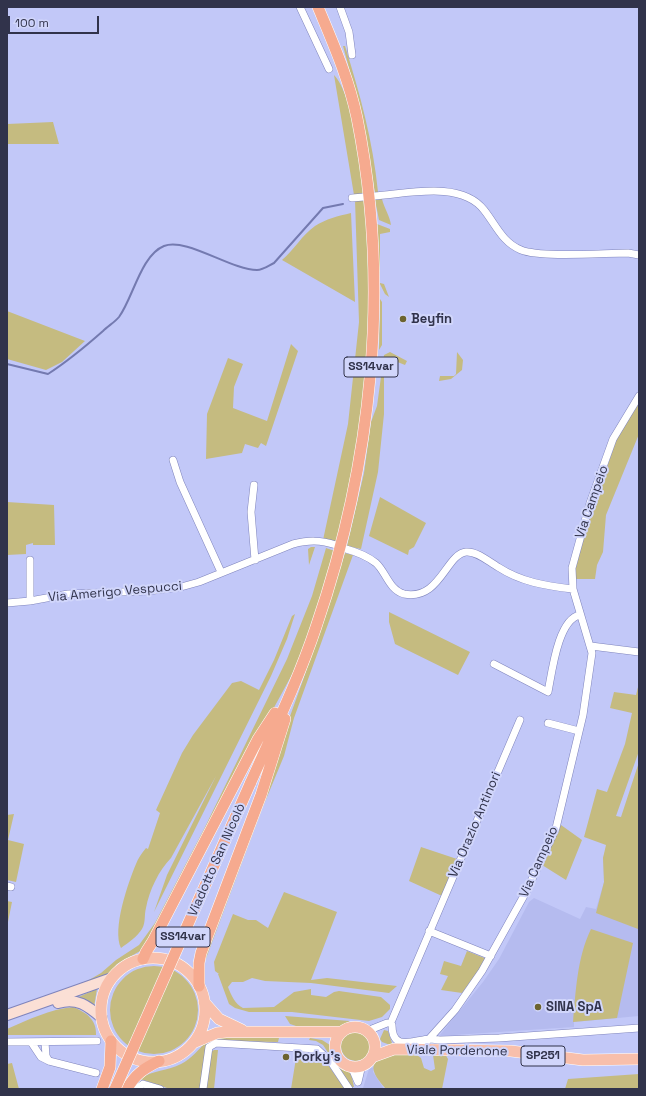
<!DOCTYPE html>
<html>
<head>
<meta charset="utf-8">
<style>
  body { margin:0 }
  #map { position:relative; width:646px; height:1096px; overflow:hidden; background:#c2c8f8; font-family:"Space Grotesk",sans-serif }
  canvas { display:block }
  .frame { position:absolute; inset:0; border:8px solid #31334b; pointer-events:none }
  .scale { position:absolute; left:8px; top:16px; width:91px; height:18px; box-sizing:border-box; border:2px solid #31334b; border-top:0; padding-left:5px; font-size:12px; line-height:14px; white-space:nowrap; color:#31334b; -webkit-text-stroke:3px #d1d6fb; paint-order:stroke }
</style>
</head>
<body>
<div id="map">
<canvas width="646" height="1096"></canvas>
<div class="frame"></div>
<div class="scale">100 m</div>
</div>
<script>
const c = document.querySelector('canvas').getContext('2d');
c.lineJoin = 'round';
function fillPath(path, color) {
  c.fillStyle = color;
  c.fill(path, 'evenodd');
}
function stroke(path, color, width, dash) {
  c.strokeStyle = color;
  c.lineWidth = width;
  c.lineCap = dash ? 'butt' : 'round';
  c.setLineDash(dash || []);
  c.stroke(path);
}
function label(font, color, halo, rows, align = 'center') {
  c.font = font + ' "Space Grotesk",sans-serif';
  c.lineWidth = 4;
  c.setLineDash([]);
  c.textBaseline = 'middle';
  c.strokeStyle = halo;
  c.fillStyle = color;
  for (const [text, x, y, turn = 0] of rows) {
    c.save();
    c.translate(x, y);
    c.rotate((+turn || 0) * Math.PI / 180);
    c.textAlign = isNaN(turn) ? turn : align;
    if (halo) c.strokeText(text, 0, 0);
    c.fillText(text, 0, 0);
    c.restore();
  }
}
fillPath(new Path2D(`
  M639 813V1016L574 1022V1027L439 1036 483 982 499 959 529 902 534 898 580 919 586 907 596 909 604 882 603 858 616 816 621 818Z
  M374 1067 373 1072 384 1089H364L363 1088 369 1069Z`), '#b5bbef');
fillPath(new Path2D(`
  M343 46H345C360 94 373 141 378 192L375 193 362 116Z
  M334 75C353 94 360 166 364 194L354 195Z
  M53 122 59 144H7V124Z
  M382 199C384 208 390 216 391 225L379 220 375 200Z
  M355 200H364C372 273 371 348 362 421 356 462 345 503 337 544L323 540 348 424 359 322Z
  M351 213 355 302 282 260C294 250 302 235 315 226 326 219 338 216 351 213Z
  M377 224 390 229V232L380 234V283L384 284 389 297 385 294 380 284Z
  M380 299 382 302V345L379 350Z
  M7 311 85 341 62 362 46 370 7 359Z
  M291 344 298 351 266 446 261 443 258 448 245 444 242 453 206 459 207 414 228 358 243 364 234 387 233 408 267 421Z
  M390 352 407 361 405 365 395 361 384 363V414L378 472 361 549 347 546 364 473 371 422 377 406 384 355Z
  M457 352 463 360 462 370 451 379 439 381 440 376H454L456 374Z
  M639 403V434L606 515 603 552 597 565 595 579H575L576 567 586 528 616 441 623 426Z
  M380 497 426 523 414 547 409 550 408 555 369 536Z
  M7 502 54 505 55 545H33V543L26 545V554L7 555Z
  M311 547H315L309 565 308 549Z
  M326 548 335 551 309 632 295 669 142 950 117 964 106 977 30 1002 89 980 101 973 116 960 139 945 155 923 204 829 287 659 312 596Z
  M345 553 353 555 294 718 284 756 262 809 202 969V962L303 680Z
  M389 612 470 652 458 675 395 644 389 622Z
  M295 614 287 639 271 676 154 912 167 875 216 776 171 858C159 870 149 891 146 908 144 915 146 922 142 929 137 937 129 942 121 948 112 929 128 883 136 864 138 858 142 853 146 848L148 849 160 813 156 810 182 753 193 735 232 683 241 681 259 690 255 698 274 660 292 616Z
  M639 683V751L616 816 621 817 639 762 638 929 596 913 604 882 603 858 606 845 584 837 597 789 607 792 625 744 632 713 610 708 614 692 636 695Z
  M14 814 8 840 24 844 16 882 7 880V815Z
  M561 825 582 840 566 880 542 865Z
  M421 847 457 859 442 896 409 881Z
  M284 892 337 912 311 980 327 978 397 986 389 993 311 983 265 981 252 978 243 982H232L228 987C231 995 235 1004 243 1008L274 1007 294 992 311 989V995L326 997 334 992 339 991 381 997 390 1005V1009L382 1017 369 1021 292 1012H249L235 1008 229 1004 218 974H219L215 971 214 962 233 914 248 920H256L268 928Z
  M7 901 12 902 7 927Z
  M591 929 633 943 617 1018 573 1022C576 990 577 958 591 929Z
  M467 951 487 959 462 993 441 990 448 976 440 974 444 961 461 966Z
  M110 1010a44 44 0 1 1 88 0a44 44 0 1 1-88 0Z
  M97 989 94 1007 76 998Z
  M73 1007C86 1012 97 1020 96 1035H7V1029C28 1020 50 1009 73 1007Z
  M285 1016 350 1021 336 1028 296 1026 290 1024Z
  M384 1030 388 1031 393 1046 382 1042 380 1039Z
  M341 1046a15 15 0 1 1 30 0a15 15 0 1 1-30 0Z
  M218 1038H279L278 1042 214 1041Z
  M310 1038 322 1040 330 1045 337 1061 351 1073 354 1087H351L323 1045 316 1041 309 1040Z
  M207 1041 200 1089H170L140 1079C152 1070 168 1071 181 1064 191 1059 199 1049 207 1041Z
  M214 1050H218L214 1089H206L211 1052Z
  M297 1052 321 1055 345 1089H291Z
  M401 1054 417 1055 421 1058 424 1068 431 1071 435 1069 433 1055 445 1054 448 1059 442 1089H386C364 1065 372 1058 401 1054Z
  M12 1063 19 1089H7V1064Z
  M639 1074V1089H565L568 1079Z`), '#c5bb80');
stroke(new Path2D(`
  M7 364 48 374C68 361 86 346 103 331 108 326 115 322 119 317 133 298 141 255 164 246 186 237 231 270 257 270 263 270 268 266 274 263L323 208 343 204`), '#747ab0', 2);
const minor = new Path2D(`
  M300 7 329 69
  M340 7 349 32 352 55
  M374 196C406 194 461 180 484 210 496 225 502 242 521 250 542 258 603 253 628 253L639 255
  M352 198 364 197
  M173 460 180 482 221 572
  M254 485 251 512 255 560
  M346 549C357 552 367 556 376 563 386 572 389 590 404 594 440 601 446 554 466 552 477 551 489 562 498 567 521 582 546 586 573 589
  M30 560V601
  M7 603 30 601 68 594 148 591 181 587 199 582 293 544C309 540 320 540 336 545
  M591 646 639 652
  M494 664 548 692C552 672 558 619 580 615
  M548 723 579 731
  M7 886 11 887
  M429 931 491 956
  M392 1020 520 720
  M392 1025C392 1052 413 1040 430 1039 433 1039 437 1040 440 1040L499 1038 639 1028
  M367 1031 387 1023
  M7 1042 97 1041
  M31 1042 41 1057 49 1061 46 1056 45 1042
  M420 1049 455 1010 482 971 526 892 556 828 583 715 592 653 573 589 572 568 590 503 613 439 639 396
  M49 1061 96 1073
  M351 1066 358 1082 362 1065
  M136 1089 143 1084 160 1089
  M203 1089 209 1047 216 1043 317 1049 331 1062 349 1089`);
const secondary = new Path2D(`
  M58 1003C77 997 88 1006 102 1018
  M7 1015 112 978`);
const primary = new Path2D(`
  M101 1010a52 52 0 1 1 104 0a52 52 0 1 1-104 0Z
  M204 1002 219 1019 242 1030
  M335 1047a20 20 0 1 1 40 0a20 20 0 1 1-40 0Z
  M193 1043 217 1033 226 1032H342
  M372 1057 394 1049 511 1051 583 1060 639 1059`);
const trunk = new Path2D(`
  M250 784C273 732 298 681 316 627 372 464 391 288 357 118 349 79 333 43 318 7
  M143 959 146 952 153 941 258 739 275 713
  M199 986V963L201 953 261 795 285 719
  M102 1089 110 1067 111 1041
  M127 1089C135 1074 145 1068 159 1061`);
stroke(minor, '#7f84bc', 8);
stroke(secondary, '#7f84bc', 12);
stroke(primary, '#fff', 12);
stroke(trunk, '#fff', 12);
stroke(minor, '#fff', 7);
stroke(secondary, '#fbdfd5', 10);
stroke(primary, '#f8bfab', 11);
stroke(trunk, '#f6aa8f', 11);
const trunkBridge = new Path2D(`
  M115 1089 250 784`);
stroke(trunkBridge, '#fff', 12, []);
stroke(trunkBridge, '#f6aa8f', 11);
for (const [x, y, r, color] of [
  [403,319,4,"#6c632f"],
  [538,1007,4,"#6c632f"],
  [286,1057,4,"#6c632f"]
]) {
  const dot = new Path2D();
  dot.arc(x, y, r, 0, 2 * Math.PI);
  c.fillStyle = color;
  c.fill(dot);
  stroke(dot, '#d1d6fb', 1.5);
}
for (const [x, y, w] of [
  [371,367,54],
  [183,937,54],
  [543,1056,44]
]) {
  const box = new Path2D();
  box.roundRect(x - w / 2, y - 10, w, 20, 3);
  c.fillStyle = '#d1d6fb';
  c.fill(box);
  stroke(box, '#31334b', 1);
}
label('bold 12px', '#31334b', null, [
  ["SS14var",371,367],
  ["SS14var",183,937],
  ["SP251",543,1056]
]);
label('bold 13px', '#31334b', '#d1d6fb', [
  ["Beyfin",411,319],
  ["SINA SpA",546,1007],
  ["Porky's",294,1057]
], 'left');
label('13px', '#31334b', '#d1d6fb', [
  ["Via Campeio",592,502,-71],
  ["Via Amerigo Vespucci",115,592,-5],
  ["Via Orazio Antinori",475,825,-67],
  ["Viadotto San Nicolò",217,860,-66],
  ["Via Campeio",539,862,-66],
  ["Viale Pordenone",457,1051,1]
]);
</script>
</body>
</html>
